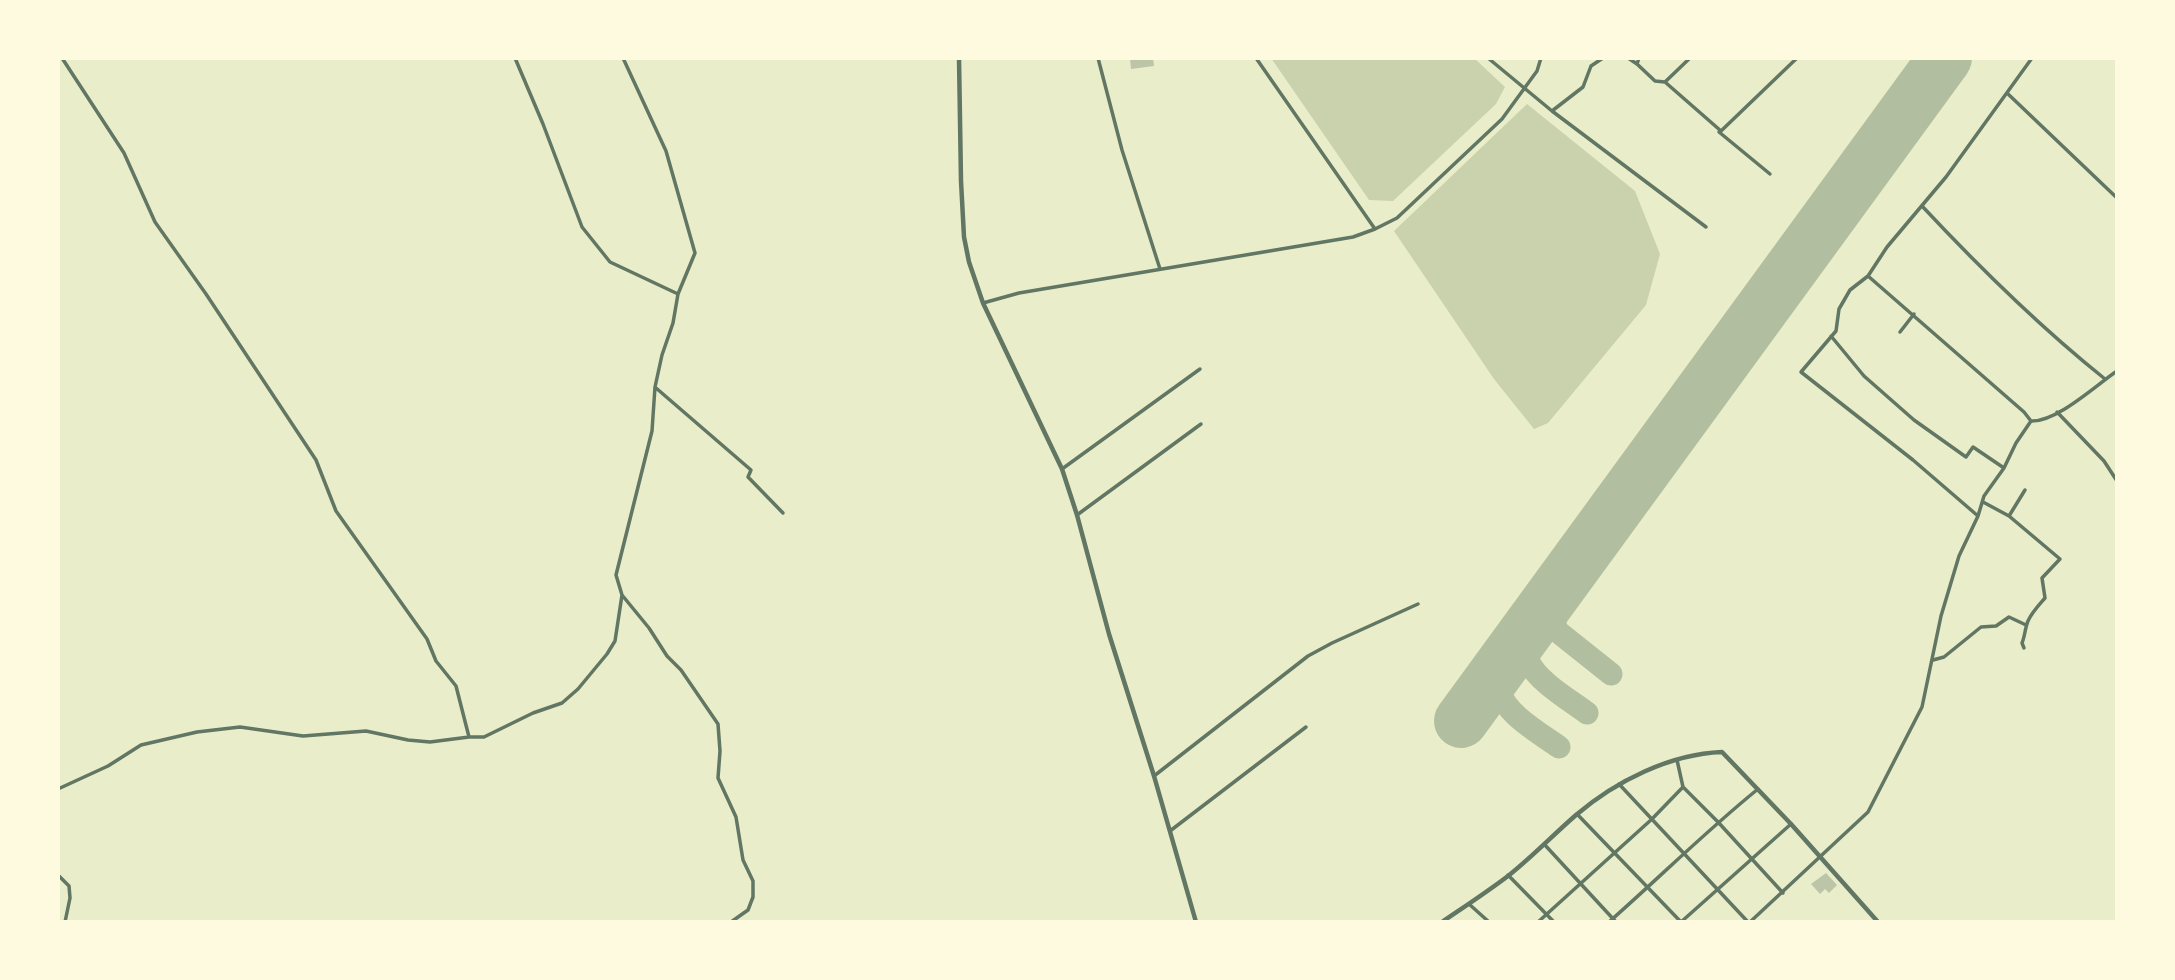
<!DOCTYPE html>
<html>
<head>
<meta charset="utf-8">
<style>
  body { margin:0 }
  #map { position:relative; width:2175px; height:980px; overflow:hidden; background:#e9edc9; font-family:"PT Sans",sans-serif }
  canvas { display:block }
  .frame { position:absolute; inset:0; border:60px solid #fefae0; pointer-events:none }
</style>
</head>
<body>
<div id="map">
<canvas width="2175" height="980"></canvas>
<div class="frame"></div>
</div>
<script>
const c = document.querySelector('canvas').getContext('2d');
c.lineJoin = 'round';
function fillPath(path, color) {
  c.fillStyle = color;
  c.fill(path, 'evenodd');
}
function stroke(path, color, width, dash) {
  c.strokeStyle = color;
  c.lineWidth = width;
  c.lineCap = dash ? 'butt' : 'round';
  c.setLineDash(dash || []);
  c.stroke(path);
}
fillPath(new Path2D(`
  M1271 58H1474L1505 87 1496 104 1393 201 1369 200Z
  M1527 104 1635 191 1660 254 1646 305 1548 423 1534 429 1494 379 1394 231Z`), '#cad2ad');
stroke(new Path2D(`
  M1555 593 1551 611 1557 631 1611 674
  M1528 629C1527 640 1524 651 1529 662 1537 681 1571 701 1587 713
  M1503 663C1501 673 1498 681 1500 691 1504 713 1541 734 1559 747`), '#b2bea0', 23);
stroke(new Path2D(`
  M1461 721 1945 58`), '#b2bea0', 54);
fillPath(new Path2D(`
  M1130 58H1153L1154 66 1131 69Z
  M1826 873 1837 885 1829 893 1825 889 1820 894 1811 884Z`), '#bcc5a7');
stroke(new Path2D(`
  M62 58 124 153 155 222 206 294 316 460 336 511 427 639 436 661 456 686 469 737
  M515 58 543 124 582 227 610 262 678 294
  M623 58 666 151 695 253 678 294 673 323 662 355 655 387 652 431 616 575 622 595 649 628 667 656 681 670 718 724 720 751 718 778 736 817 743 860 753 881V897L748 910 731 922
  M1098 58 1122 150 1160 269
  M1256 58 1375 229
  M1488 58 1552 111 1706 227
  M1628 58 1637 64 1639 58
  M1637 64 1655 81 1665 82 1721 131 1719 132 1770 174
  M1665 82 1690 58
  M2007 93 2117 198
  M1552 111 1583 87 1591 66 1603 58
  M1721 131 1797 58
  M1922 206C1979 267 2040 327 2105 379
  M1868 276 2024 412 2031 421
  M983 303 1019 293 1353 237 1375 229 1397 218 1502 119 1537 71 1541 58
  M1900 332 1914 314
  M1831 336 1864 376 1914 420 1966 457 1973 447 2004 468
  M656 388 751 470 748 477 783 513
  M2057 412 2104 461 2117 481
  M1062 469 1200 369
  M1983 502 2009 516 2060 559 2042 578 2045 598C2039 605 2032 612 2028 621 2025 628 2025 636 2022 643L2024 648
  M1077 515 1201 424
  M1978 516 1913 460 1801 372 1836 331 1839 309 1850 290 1868 276 1887 247 1946 177 2032 58
  M2009 516 2025 490
  M1933 660 1944 657 1981 627 1996 626 2009 617 2026 625
  M1677 760 1683 787 1718 822 1783 893
  M1154 776 1308 656 1332 643 1418 604
  M1619 784 1748 922
  M58 789 108 766 141 745 197 732 240 727 303 736 366 731 408 740 430 742 469 737H484L533 713 562 703 578 689 607 654 615 641 622 595
  M1577 814 1681 922
  M1170 831 1306 727
  M1544 844 1616 922
  M58 875 69 886 70 898 65 922
  M1508 875 1554 922
  M1469 904 1489 922
  M1538 922 1652 819 1683 787
  M1609 922C1659 878 1706 831 1758 789
  M1681 922 1791 824
  M1750 922 1868 812 1922 707 1941 616 1959 556 1978 516 1984 496 2004 468 2016 443 2031 421C2057 422 2096 385 2117 371`), '#617663', 3.5);
stroke(new Path2D(`
  M959 58 961 181 964 237 969 262 983 303 1062 469 1077 515 1109 634 1154 776 1196 922
  M1442 922C1464 907 1487 892 1508 876 1532 857 1553 835 1576 815 1616 781 1670 754 1722 752L1791 824 1878 922`), '#617663', 4.5);
</script>
</body>
</html>
